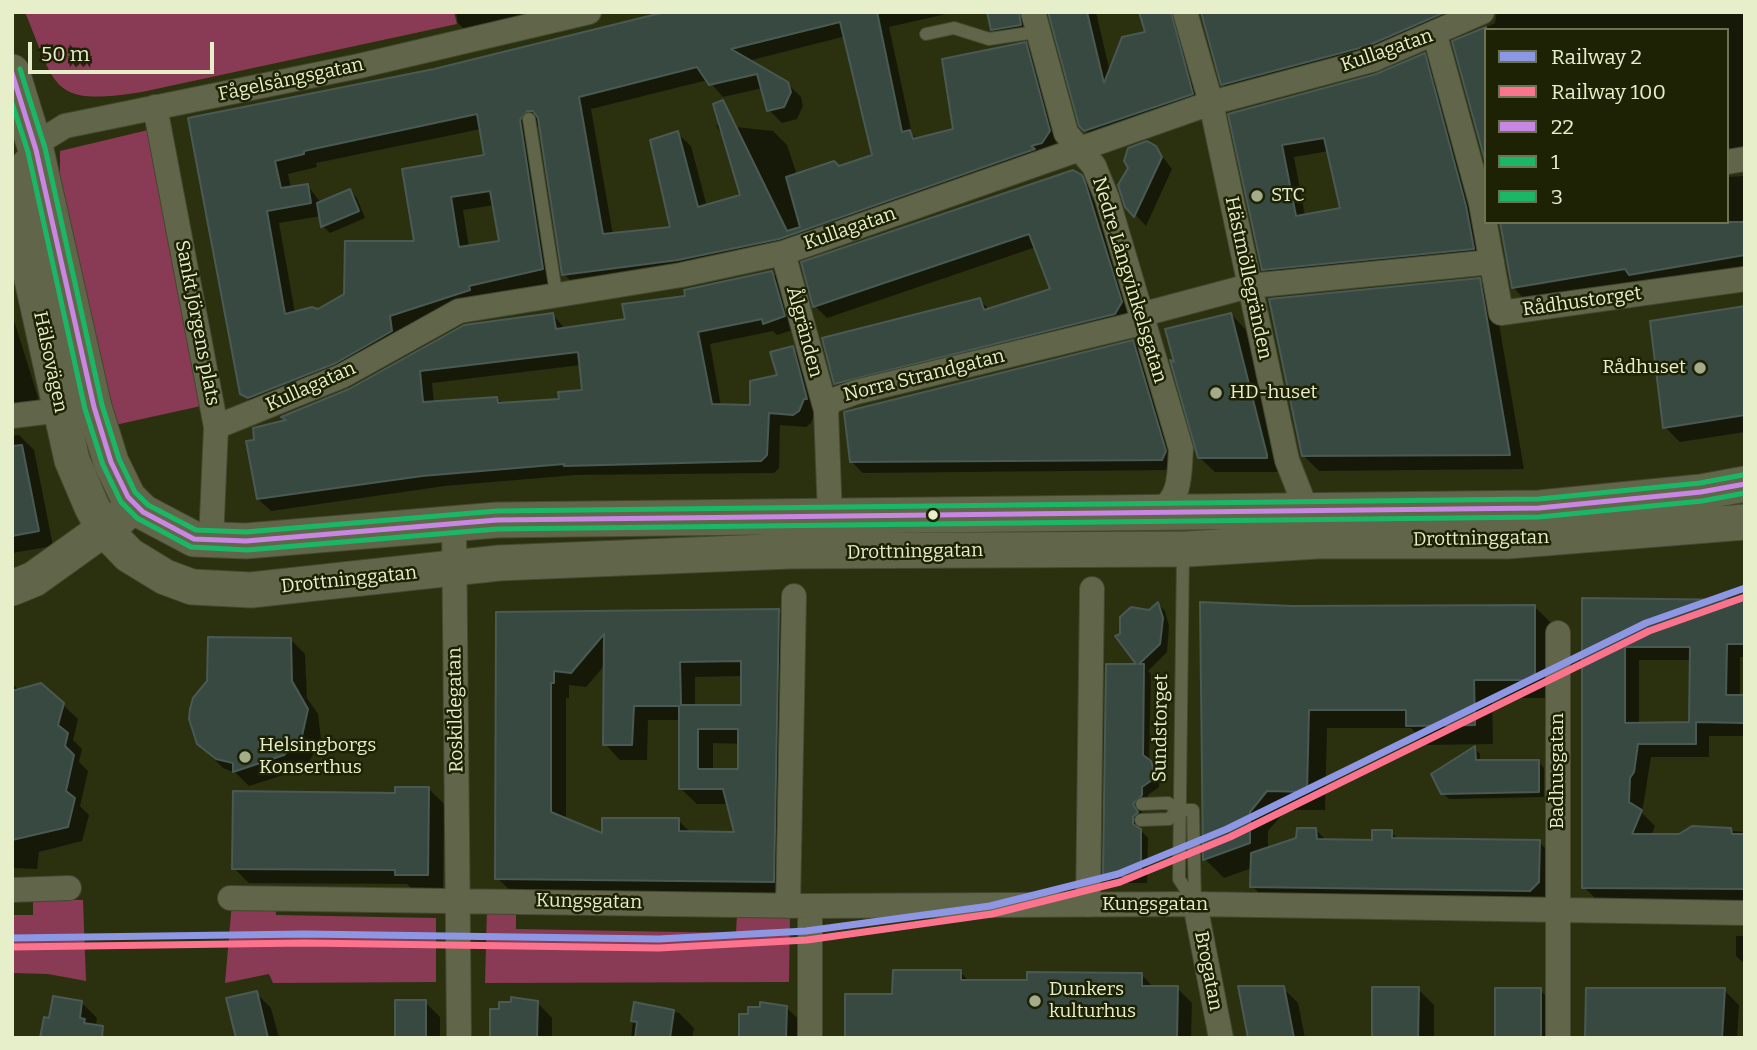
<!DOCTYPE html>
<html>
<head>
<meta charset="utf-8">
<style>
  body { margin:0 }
  #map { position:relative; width:1757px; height:1050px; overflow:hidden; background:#2b300f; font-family:Bitter,serif }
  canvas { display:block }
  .frame { position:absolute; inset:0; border:14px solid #e6eeca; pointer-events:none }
  .legend { position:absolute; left:1484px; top:28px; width:245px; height:196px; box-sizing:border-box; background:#1d2204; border:2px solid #6d7453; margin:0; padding:9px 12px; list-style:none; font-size:21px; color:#e6eeca }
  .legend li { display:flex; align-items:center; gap:14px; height:35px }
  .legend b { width:35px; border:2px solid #6d7453 }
  .scale { position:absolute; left:28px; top:42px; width:186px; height:32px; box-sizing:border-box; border:4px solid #e6eeca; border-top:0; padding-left:9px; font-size:21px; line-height:24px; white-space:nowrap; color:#e6eeca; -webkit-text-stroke:5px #1d2204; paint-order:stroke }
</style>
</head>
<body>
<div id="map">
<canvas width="1757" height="1050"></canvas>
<div class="frame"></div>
<ul class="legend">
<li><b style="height:9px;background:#8e97e4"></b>Railway 2</li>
<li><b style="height:9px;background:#fc738d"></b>Railway 100</li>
<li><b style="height:9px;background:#c787e3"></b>22</li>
<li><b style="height:9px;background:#1ab866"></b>1</li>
<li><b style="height:9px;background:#1ab866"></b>3</li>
</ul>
<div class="scale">50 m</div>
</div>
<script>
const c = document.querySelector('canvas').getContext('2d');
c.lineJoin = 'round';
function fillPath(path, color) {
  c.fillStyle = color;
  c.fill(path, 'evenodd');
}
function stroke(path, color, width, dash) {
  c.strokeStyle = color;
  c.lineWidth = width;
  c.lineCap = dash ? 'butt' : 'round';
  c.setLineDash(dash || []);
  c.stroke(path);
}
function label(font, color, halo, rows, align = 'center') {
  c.font = font + ' Bitter,serif';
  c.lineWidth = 5;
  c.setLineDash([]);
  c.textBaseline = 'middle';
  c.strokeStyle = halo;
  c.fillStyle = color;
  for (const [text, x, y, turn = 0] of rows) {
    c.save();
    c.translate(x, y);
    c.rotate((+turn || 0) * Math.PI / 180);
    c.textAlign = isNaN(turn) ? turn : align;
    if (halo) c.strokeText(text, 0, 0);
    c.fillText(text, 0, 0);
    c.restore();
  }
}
fillPath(new Path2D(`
  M25 12H454L457 24 142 92C51 106 57 90 25 12Z
  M148 130 201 406 115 425 60 176V151Z
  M33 899 83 900 86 981 48 974 12 973V915H33Z
  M232 902H275L276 915 436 918V982L273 983 269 974 225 983Z
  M487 908 516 909V929L736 933 737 914 790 916 789 982 485 983Z`), '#893a55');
fillPath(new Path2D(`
  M456 12H555L469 34 458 23Z
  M672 12H955L889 27 912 134 918 140 955 130 1025 44 1039 57 1062 145 793 251 577 287 564 274 540 123 533 134 556 282 481 299 482 303 402 328 404 345 255 406 242 393 190 120 509 54ZM846 36 874 156 839 168 797 175 787 145 773 131 716 125 725 140 742 197 707 207 691 146 677 133 672 228 613 235 591 109 708 80 723 97 763 88 769 110 782 123 797 119 803 106 801 97 787 83 748 61ZM481 129 486 157 404 170 416 243 346 295 318 311 295 313 279 223 321 216 323 226 330 233 365 218 357 198 350 191 321 203 308 186 291 188 288 174 317 167 316 163ZM494 205 501 243 469 247 463 210Z
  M989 12H1044L1006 42 993 29Z
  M1050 12H1096L1110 72 1147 33 1141 12H1191L1205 107 1098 143 1085 130Z
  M1202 12H1487L1236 97 1223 84Z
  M1497 12H1745V159L1727 169V30H1486L1454 42 1495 23Z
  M1424 55 1436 68 1486 261 1276 281 1263 269 1231 115 1376 76ZM1329 151 1342 210 1305 216 1294 157Z
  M1155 147 1172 169 1146 226 1127 206 1130 168Z
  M1081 176 1094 190 1134 315 848 396 836 383 979 300 990 310 1052 290 1036 247 827 318 815 306Z
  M1745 176V270L1526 301 1513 287 1727 222V177Z
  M772 272 784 285 796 329 777 335 773 331 710 344 721 406 752 407 779 377 792 348 805 360 816 410 811 423 806 427 780 425 779 468 774 473 576 475 445 486 271 511 258 499 256 441 287 421 553 315 566 330 627 321 687 298ZM581 365 584 392 561 401 503 404 497 398 434 403 432 383Z
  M1479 280 1494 295 1524 469 1319 471 1304 456Z
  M1745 308V432L1680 442 1665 427Z
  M12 314 41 407 12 410Z
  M1231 314 1246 330 1281 472H1215L1199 457Z
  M1133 342 1144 353 1177 463 1173 470 863 473 851 461Z
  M19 435 34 450 53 546 12 553V436Z
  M1583 600 1745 601V657H1740V697H1745V736H1709V757H1651L1642 813 1655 826 1651 836 1679 835 1693 828 1745 832V902L1598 901 1584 887ZM1639 660H1692L1691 724 1639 725Z
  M1158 604 1165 611 1169 626 1167 652 1148 671 1151 674 1149 762 1160 776 1159 787 1148 795V803L1140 808 1145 820 1139 828 1148 838 1147 883H1112L1105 875 1140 666 1118 636Z
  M1535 607 1554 626V698H1492L1493 744 1427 745 1411 728H1327L1325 810H1286L1268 831V849L1316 830 1327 841 1374 842 1391 832 1399 840 1539 842 1561 864 1560 904 1273 907 1252 886V868L1224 878 1205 859 1292 608Z
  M778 611 794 626 788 897 513 893 497 878V614ZM605 665V744L620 760H647L648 720H681V789L697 804H728L736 834 691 833 678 820 604 835 566 820V698H569V685L586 687ZM743 676 742 707H695V677ZM713 743 740 744 739 771H713Z
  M290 639 305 654 307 698 318 714 321 739 309 762 299 770 249 786 236 773 223 768 198 743 209 682Z
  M12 683 19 691 62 704 78 719 73 740 82 749 79 762 88 771 80 806 89 815 82 841 39 852 37 869 12 868Z
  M1475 749 1480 754V762H1539L1544 768V797L1449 799 1443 793Z
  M429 789 444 804 443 889H412L407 884 249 883 234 868Z
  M1736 936H1745V964L1736 956Z
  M960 972 970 982H1029L1141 974 1154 988H1177L1192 1003 1191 1038H846L894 996Z
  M1283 988 1298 1003 1305 1038H1250Z
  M1418 989 1434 1005V1038H1374Z
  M1540 990 1555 1005V1038H1497Z
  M1724 990 1739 1005 1737 1038H1587Z
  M256 993 271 1008 279 1038H238Z
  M425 1002 440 1017V1038H395Z
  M537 1002 552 1018V1038H491Z
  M82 1003 97 1018 95 1031 51 1020Z
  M635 1004 679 1013 694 1028 692 1038H631Z
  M786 1007 801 1022V1038H741Z`), '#0007');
const building = new Path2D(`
  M665 12H877L902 132 910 130 913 139 953 129 942 59 1026 42 1050 131 1042 143 1031 146 1035 149 779 239 678 260 562 275 538 118 533 111H527L520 120 543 269 469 286 470 290 390 316 392 331 336 363 248 398 240 394 188 118 434 69ZM840 22 872 155 839 166 834 161 786 177 800 227 787 231 723 100 713 104 740 195 698 207 678 131 650 140 670 227 603 234 579 97 697 67 709 85 757 74 767 111 784 107 791 92 788 82 731 49ZM477 114 484 155 402 169 414 241H345L344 294 318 309 312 307 285 314 267 211 311 203 308 184 281 188 275 161 304 154V151ZM490 191 499 241 459 247 451 197Z
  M987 12H1019L1021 25 991 30Z
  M1048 12H1087L1104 83 1122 37 1145 32 1139 12H1171L1193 94 1084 131 1079 126Z
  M1201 12H1443V13L1367 46 1221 85Z
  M1486 27V164L1452 41Z
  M1425 53 1466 206 1474 249 1262 270 1228 114 1376 74ZM1324 138 1340 208 1296 216 1282 145Z
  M1147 141 1156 146 1162 157 1134 217 1125 207 1118 185 1128 168 1124 161 1128 148Z
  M1073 170 1082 175 1085 182 1122 302 1115 314 834 384 822 338 980 298 984 310 1050 289 1029 234 813 307 801 262Z
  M350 189 359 211 321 227 317 203Z
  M1500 222H1745V255L1629 275 1625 269 1512 288Z
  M772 271 785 316 763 324 762 319 698 332 712 404 750 405V381L777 375 770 352 793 346 807 399H804L799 411 793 415 769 413 767 455 761 461 564 466V464L422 476 257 499 246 441 254 440 253 428 286 420 281 417 349 389 464 325 553 313 556 329 625 319 622 304 685 296 684 290ZM578 352 582 390 558 392 559 399 498 403 497 397 423 402 420 371Z
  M1480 278 1510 455 1302 456 1269 299Z
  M1745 306V415L1663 428 1650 321Z
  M1231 313 1267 455V458H1198L1170 360 1174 362 1165 329Z
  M1133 340 1166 451 1162 460 850 462 844 412Z
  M22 445 39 531 12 536V446Z
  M1582 598 1745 600V644H1727L1726 695H1745V723L1696 722V744H1638L1634 772 1630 778 1629 802 1642 810 1632 834H1679L1692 826 1731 828 1732 834H1745V889L1582 888ZM1625 647H1690L1689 722 1625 723Z
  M1158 602 1163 618 1160 644 1139 664H1144L1143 755 1151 761 1153 768 1152 780 1142 787V795L1133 804 1138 812 1133 817V824L1141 829V876H1103L1106 664H1136L1115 636 1120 634V617L1131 607 1149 610Z
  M1200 602 1292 606 1535 605V680H1474L1475 725 1406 726V710H1309L1307 792 1267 791 1250 812V843L1203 860Z
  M779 609 774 882 495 879 496 612ZM604 634 603 745H632L634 706H679V789H723L734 832 679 831V818H602V833L551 812V683H554V671L571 673ZM741 661V705H681L680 662ZM698 729H738V769H698Z
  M208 637 291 638 292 681 308 709 302 736 284 755 233 772V763L216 759 197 744 189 719 190 709 193 698 207 681Z
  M41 683 64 703 58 725 68 733 65 746 74 755 66 791 75 798 68 827 12 840V691Z
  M1475 746 1476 760H1539V792L1441 794 1431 774Z
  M395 787H429L428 875H395V870L232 869 233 791 395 793Z
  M1297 828H1316L1317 839 1372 840V830H1392V838L1540 840 1539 882 1530 891 1250 887 1251 853 1296 838Z
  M893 970H961V980H1027V972L1142 973V986H1178L1177 1038H845V994H892Z
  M1238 986H1284L1294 1038H1248Z
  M1372 987H1419L1418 1038H1372Z
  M1495 988H1541V1038H1495Z
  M1586 988H1725L1722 1038H1585Z
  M257 991 268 1038H236L226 998Z
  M53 996 82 1001 80 1018 85 1019 84 1023 103 1026 102 1038H40L44 1017 49 1018Z
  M511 997 538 1001 537 1038H490V1009H499V1002H511Z
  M395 1000H426V1038H395Z
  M634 1002 674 1010 670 1038H635L637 1022 631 1021Z
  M760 1002 787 1006 786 1038H739V1014H748V1007H760Z`);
fillPath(building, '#384942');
stroke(building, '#495953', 2);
const lane = new Path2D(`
  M926 34 954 28 989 39 1036 32
  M529 119 556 293
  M1183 552 1179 879 1195 904
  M1142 804 1168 803 1178 810H1193L1195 903
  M1141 820 1169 819 1178 810`);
const street = new Path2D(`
  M1033 12 1066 133 1094 166 1107 198 1181 449C1179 473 1182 497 1159 511
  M1185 12 1211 103 1287 460 1312 524
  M1435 35 1481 203 1501 313 1745 279
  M155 107 216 427 211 541
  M1727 162 1745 159
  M12 177 44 139 65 126 359 66 589 12
  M783 253 826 410
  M1140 315 1249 286 1492 262
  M12 416 61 410
  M216 427 342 376 459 311 681 275 783 253 1211 103 1372 60 1482 12
  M454 521 459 1038
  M820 525 830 517 826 410 831 401 856 392 1141 323
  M12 890 69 888
  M230 898 810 906 1195 904 1745 913
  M1195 904 1221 1038
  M1088 905 1092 589
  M788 906 794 596
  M810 906V1038
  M1558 1038V633`);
const secondary = new Path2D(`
  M12 72 36 150 94 407 111 462 128 497 143 512 194 539 246 541 497 520 1539 508 1701 492 1745 484
  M12 189 72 460 92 507 104 529 129 555 165 577 192 587 251 590 499 563 790 551 1187 549 1318 541H1508L1745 522
  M12 588 34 579 122 516`);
stroke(lane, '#43482f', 14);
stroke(street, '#43482f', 26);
stroke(secondary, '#43482f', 37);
stroke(lane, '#61664a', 12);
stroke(street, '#61664a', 24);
stroke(secondary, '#61664a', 35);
stroke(new Path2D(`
  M12 73 36 150 94 407 111 462 128 497 143 512 194 539 246 541 497 520 1539 508 1701 492 1745 484`), '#c787e3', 5);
stroke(new Path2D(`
  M12 103 28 152 85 409 103 465 121 502 137 518 191 547 247 550 497 529 1539 517 1702 501 1745 493`), '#1ab866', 5);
stroke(new Path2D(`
  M20 69 45 148 102 405 119 459 135 492 148 505 196 530 246 532 497 511 1539 499 1700 483 1743 475`), '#1ab866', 5);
stroke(new Path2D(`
  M12 938 305 934 659 939 806 931 990 906 1118 874 1227 829 1646 623 1745 588`), '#8e97e4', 7);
stroke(new Path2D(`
  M12 947 305 943 659 948 807 940 992 914 1120 882 1230 837 1649 631 1745 597`), '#fc738d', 7);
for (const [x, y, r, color] of [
  [1257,196,7,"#a5ac89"],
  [1700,368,7,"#a5ac89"],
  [1216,393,7,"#a5ac89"],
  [933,515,6,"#e6eeca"],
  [245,757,7,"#a5ac89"],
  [1035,1001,7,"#a5ac89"]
]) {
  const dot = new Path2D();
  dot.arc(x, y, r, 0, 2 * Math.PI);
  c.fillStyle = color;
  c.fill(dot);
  stroke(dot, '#1d2204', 2.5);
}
label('19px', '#e6eeca', '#1d2204', [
  ["Kullagatan",1387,51,-19],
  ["Fågelsångsgatan",291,80,-12],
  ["Kullagatan",850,229,-19],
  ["Hästmöllegränden",1248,278,78],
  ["Nedre Långvinkelsgatan",1129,280,73],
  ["Rådhustorget",1582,302,-8],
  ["Sankt Jörgens plats",197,323,79],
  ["Ålgränden",804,332,75],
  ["Hälsovägen",50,362,78],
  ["Norra Strandgatan",924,376,-14],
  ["Kullagatan",311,387,-24],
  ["Drottninggatan",1481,539,-1],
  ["Drottninggatan",915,552,-1],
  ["Drottninggatan",349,580,-6],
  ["Roskildegatan",456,710,-91],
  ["Sundstorget",1161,728,-89],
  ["Badhusgatan",1558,771,-90],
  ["Kungsgatan",589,902,1],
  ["Kungsgatan",1155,905],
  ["Brogatan",1208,971,79]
]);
label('19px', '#e6eeca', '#1d2204', [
  ["STC",1271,196],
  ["Rådhuset",1686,368,"right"],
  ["HD-huset",1230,393],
  ["Helsingborgs",259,746],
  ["Konserthus",259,768],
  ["Dunkers",1049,990],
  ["kulturhus",1049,1012]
], 'left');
</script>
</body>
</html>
